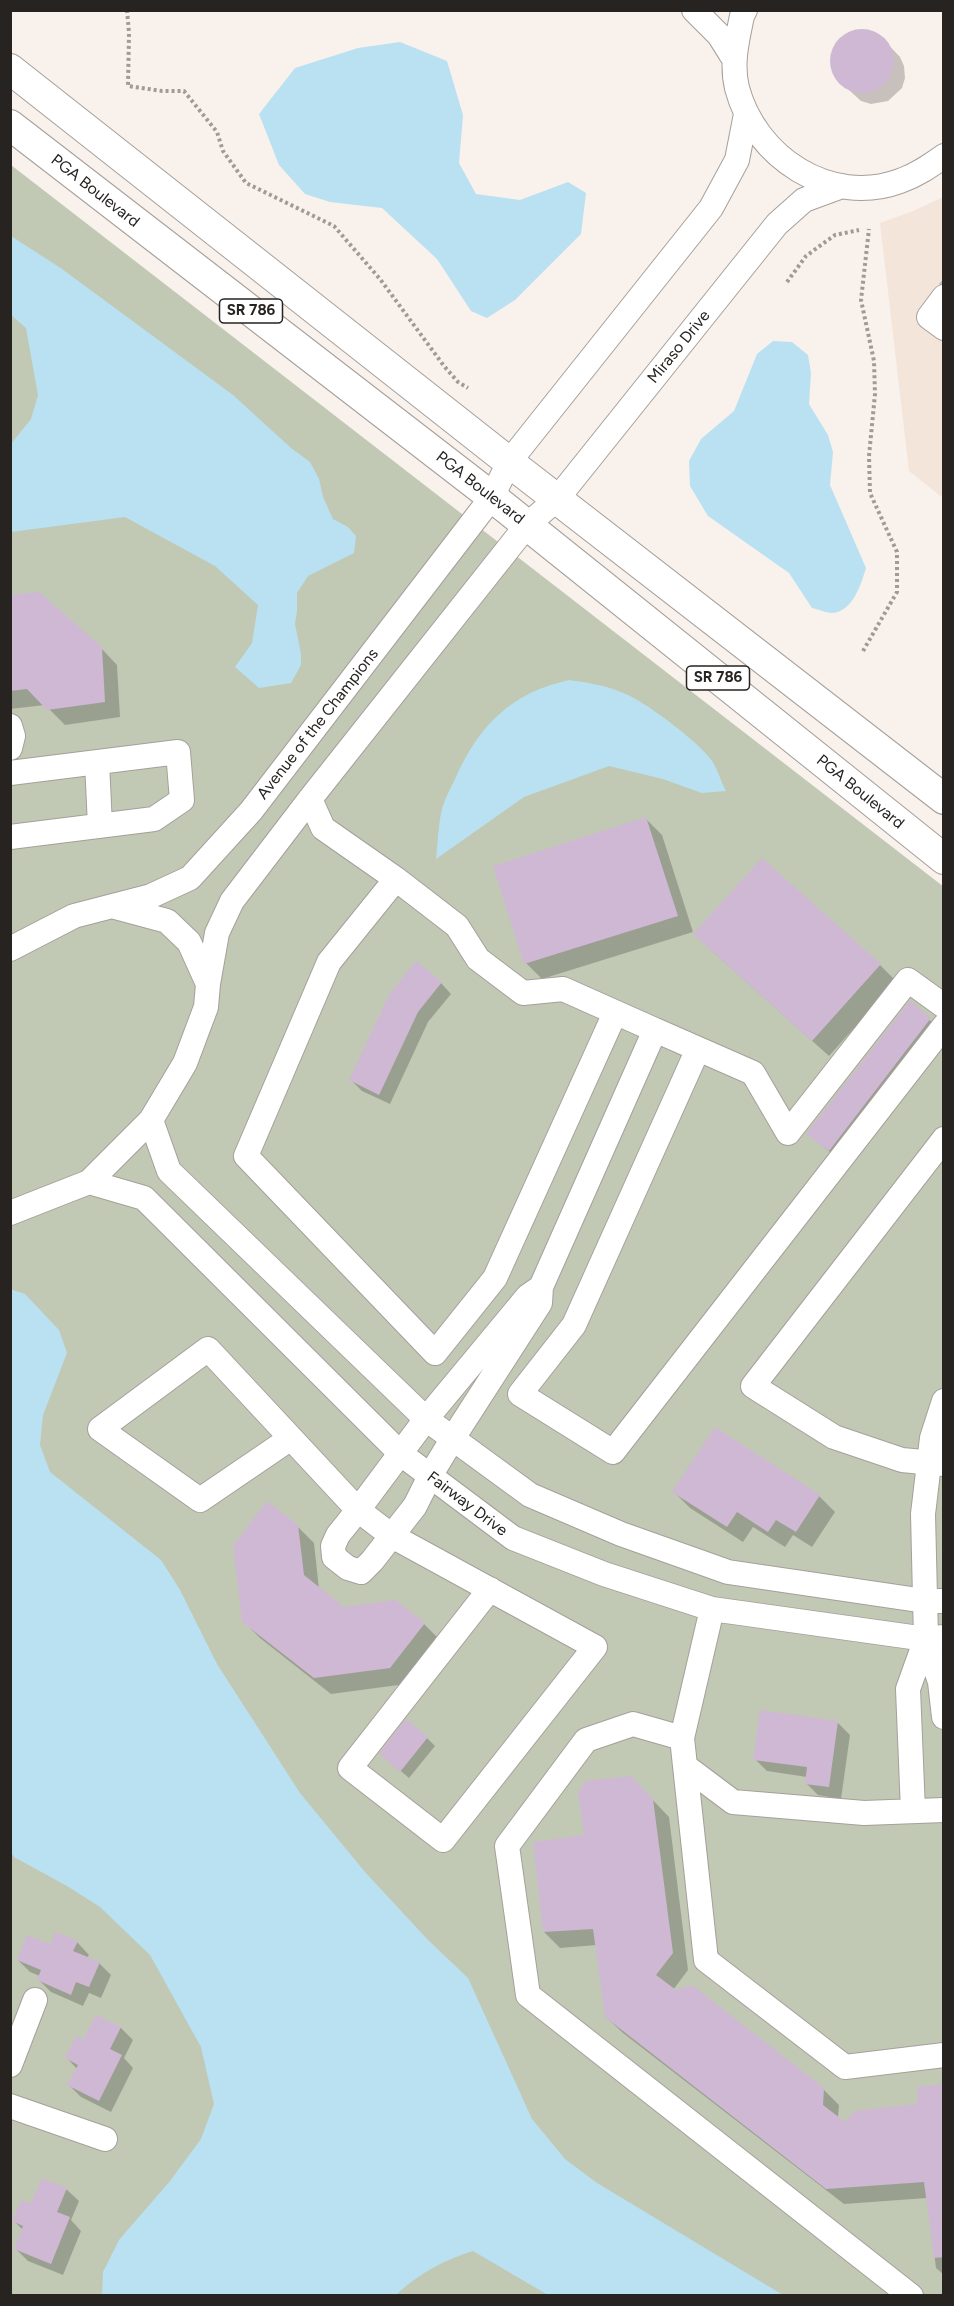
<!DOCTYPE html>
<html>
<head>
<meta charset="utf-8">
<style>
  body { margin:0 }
  #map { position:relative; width:954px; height:2306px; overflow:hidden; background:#f9f1ec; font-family:Figtree,sans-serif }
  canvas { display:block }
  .frame { position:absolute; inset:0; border:12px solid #262321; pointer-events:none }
</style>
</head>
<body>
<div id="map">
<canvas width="954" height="2306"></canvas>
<div class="frame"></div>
</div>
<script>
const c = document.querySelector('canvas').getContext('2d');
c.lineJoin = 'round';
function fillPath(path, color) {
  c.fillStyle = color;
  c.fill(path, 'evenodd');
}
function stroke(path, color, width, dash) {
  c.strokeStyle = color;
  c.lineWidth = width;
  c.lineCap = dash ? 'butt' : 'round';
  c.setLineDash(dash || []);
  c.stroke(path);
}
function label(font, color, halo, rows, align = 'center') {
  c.font = font + ' Figtree,sans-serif';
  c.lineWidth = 5;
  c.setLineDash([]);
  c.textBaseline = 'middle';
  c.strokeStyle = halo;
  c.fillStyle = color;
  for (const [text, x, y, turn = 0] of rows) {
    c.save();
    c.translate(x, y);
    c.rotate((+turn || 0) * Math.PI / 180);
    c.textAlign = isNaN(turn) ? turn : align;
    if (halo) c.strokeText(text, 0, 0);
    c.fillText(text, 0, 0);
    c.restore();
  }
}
fillPath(new Path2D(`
  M943 197V498L909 471 880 223 913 211Z`), '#f4e5db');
fillPath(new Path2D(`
  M11 165 944 887 943 2295H11Z`), '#c1c9b4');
fillPath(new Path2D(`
  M400 42 447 61 463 115 459 163 476 194 520 200 568 182 586 193 581 234 515 300 487 318 471 311 437 259 382 208 330 202 305 194 279 165 259 114 295 68 358 48Z
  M846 61a16 16 0 1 1 32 0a16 16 0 1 1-32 0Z
  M11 236 62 269 233 395 291 448 310 462 319 479 323 497 333 519 348 527 356 536 354 553 308 576 297 593V611L295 624 301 654V665L291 683 259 688 235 667 252 643 258 605 215 566 125 517 11 532V444L31 419 38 395 26 328 11 315Z
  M773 341 792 342 808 355 811 373 809 404 828 435 833 452 830 485 866 568C861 584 853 612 832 613 826 613 818 609 812 608L789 573 708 516 690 486 689 461 701 439 734 411 757 354Z
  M569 680C590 683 609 686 628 695 649 705 699 742 712 761 718 770 721 782 726 791L702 793 663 779 609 766 524 797 436 859C438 843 438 825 442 809 445 798 451 788 455 779 479 725 511 693 569 680Z
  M10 1289 25 1294 59 1330 67 1353 43 1415 40 1445 50 1472 161 1560 180 1590 217 1664 300 1793 365 1872 428 1940 468 1978 532 2119 565 2159 597 2183 783 2295H548L473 2251C444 2260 418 2274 396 2295H102L103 2272 119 2240 170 2181 201 2139 214 2104 201 2047 150 1955 100 1907 67 1886 14 1857 11 1852Z`), '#bae1f1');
fillPath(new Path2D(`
  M856 31H866L879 35 900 57 904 66 905 78 902 88 888 101 871 104 861 101 838 80 833 71 832 52 837 43 841 38Z
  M944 278V289L939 284Z
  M10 596 101 648 117 665 120 717 65 725 45 705 10 709Z
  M646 819 662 835 693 932 542 979 526 963Z
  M711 950 880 965 896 981 829 1056Z
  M441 983 451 994 428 1022 390 1104 362 1091 351 1080Z
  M910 1003 942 1031 842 1162 808 1134Z
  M674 1492 819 1496 835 1512 812 1547 793 1535 785 1547 753 1527 743 1542 690 1508Z
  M297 1526 314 1543 319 1589 344 1608 395 1602 424 1624 440 1640 406 1684 331 1694 260 1638 244 1622Z
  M838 1723 850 1735 841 1799 818 1795 806 1783 807 1777 767 1771 755 1759Z
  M427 1738 435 1746 409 1778 381 1754Z
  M647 1794 669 1817 688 1970 673 1990 823 2089 839 2105 838 2118 845 2124 918 2105 944 2085V2275L936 2268 927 2198 844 2204 623 2033 606 2017 597 1945 560 1948 544 1932 585 1836Z
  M77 1942 89 1955 87 1958 99 1963 111 1975 101 1998 89 1993 83 2006 51 1992 39 1980 40 1976 30 1972 18 1960 51 1946Z
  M97 2017 121 2028 133 2040 124 2058 133 2068 111 2112 81 2097 69 2085 77 2069 67 2058 84 2042Z
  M42 2179 66 2189 79 2201 71 2220 81 2231 63 2275 28 2261 16 2249 23 2230 14 2221 32 2205Z`), '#0003');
fillPath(new Path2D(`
  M830 61a32 32 0 1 1 64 0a32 32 0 1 1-64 0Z
  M39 592 102 647 105 702 47 710 27 689 10 691V595Z
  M646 817 678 916 524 964 493 866Z
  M762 858 881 964 812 1041 693 934Z
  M416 961 442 982 418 1012 379 1095 349 1080 389 995Z
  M910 1001 931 1018 829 1151 806 1134Z
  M715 1427 820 1495 796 1532 776 1520 768 1532 737 1512 727 1527 672 1492Z
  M267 1501 298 1525 304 1575 344 1607 395 1600 425 1623 390 1668 314 1678 242 1622 233 1546Z
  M760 1710 838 1721 829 1787 805 1784 807 1767 753 1760Z
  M406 1719 428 1737 400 1772 379 1754Z
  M631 1776 653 1799 673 1953 656 1975 676 1990 692 1985 824 2088 823 2105 845 2122 855 2111 917 2104V2087L944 2084V2257L934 2258 924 2182 826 2189 605 2017 593 1929 543 1932 533 1842 584 1835 578 1793 586 1781Z
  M55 1932 78 1941 73 1951 100 1962 89 1987 76 1982 71 1995 37 1980 41 1970 17 1960 27 1935 50 1944Z
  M96 2015 121 2027 110 2049 122 2055 99 2101 67 2085 78 2065 65 2058 76 2036 83 2040Z
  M42 2178 67 2188 57 2212 70 2217 51 2264 14 2249 23 2226 12 2221 21 2200 31 2203Z`), '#cfb8d4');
const minor = new Path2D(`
  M694 10 719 35 734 59
  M745 10 742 16C737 40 731 64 737 88 755 157 830 207 900 181 917 175 930 166 944 156
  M944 297 929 317 944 328
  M10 726 13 736 10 748
  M97 762 100 826
  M10 773 178 752 182 800 154 819 10 837
  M310 799 323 828 396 879 457 926 478 959 523 993 563 989 655 1030 541 1287 540 1303 453 1438 430 1476 415 1506 372 1561 361 1572 348 1568 334 1557 333 1546 338 1535 358 1510 426 1419 528 1296 541 1287
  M396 879 329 962 246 1156 435 1353 495 1278 615 1013
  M10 949 74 916 151 896 190 878 251 811 492 497 509 462 711 208 737 160 746 114
  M208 984 217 933 232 901 310 799 508 549 527 525 557 499 777 224 804 200 842 186
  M655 1030 753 1073 788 1133 908 980 944 1006
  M698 1049 574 1325 520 1394 613 1452 944 1026
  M151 1120 169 1171 426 1419 530 1495 621 1534 728 1572 925 1601H944
  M944 1139 753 1386 834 1437 902 1460 944 1464
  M89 1182 144 1198 401 1454 513 1538 604 1574 712 1609 926 1639 944 1637
  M10 1213 89 1182 151 1120 185 1063 206 1007 208 984 189 942 167 921 115 907
  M944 1401 932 1438 923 1514 926 1639 940 1682 944 1717
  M291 1438 200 1500 100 1429 208 1349 358 1510 392 1536 595 1647 443 1840 350 1768 490 1589
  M712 1609 682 1738 633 1724 586 1740 507 1846 528 1995 911 2296
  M682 1738 706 1960 845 2067 944 2055
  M685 1766 733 1802 864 1813 944 1810
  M913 1811 908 1689 926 1639
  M10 2065 35 2000
  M10 2106 105 2139`);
const major = new Path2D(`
  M10 69 509 462 944 799
  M10 125 492 497 944 859`);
stroke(minor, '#a69f9a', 26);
stroke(major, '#a69f9a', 32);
stroke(new Path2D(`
  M127 10 129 33 128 86 162 91H184L217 132 223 151 246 183 334 226 380 279 444 366 458 382 468 388
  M787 282 806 256 835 235 859 230
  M863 651 897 592V552L870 493 869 456 875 394 874 361 861 300 869 229`), '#a19b98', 4, [3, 3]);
stroke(minor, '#fff', 24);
stroke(major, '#fff', 30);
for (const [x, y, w] of [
  [251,311,63],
  [718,678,63]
]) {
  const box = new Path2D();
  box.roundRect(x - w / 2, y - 12, w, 24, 4.5);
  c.fillStyle = '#fff';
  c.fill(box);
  stroke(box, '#262321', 1.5);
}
label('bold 15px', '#262321', null, [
  ["SR 786",251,311],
  ["SR 786",718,678]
]);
label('16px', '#262321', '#fff', [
  ["PGA Boulevard",95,191,38],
  ["Miraso Drive",679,347,-51],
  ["PGA Boulevard",480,488,38],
  ["Avenue of the Champions",318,724,-52],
  ["PGA Boulevard",860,792,39],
  ["Fairway Drive",467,1504,37]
]);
</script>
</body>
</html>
